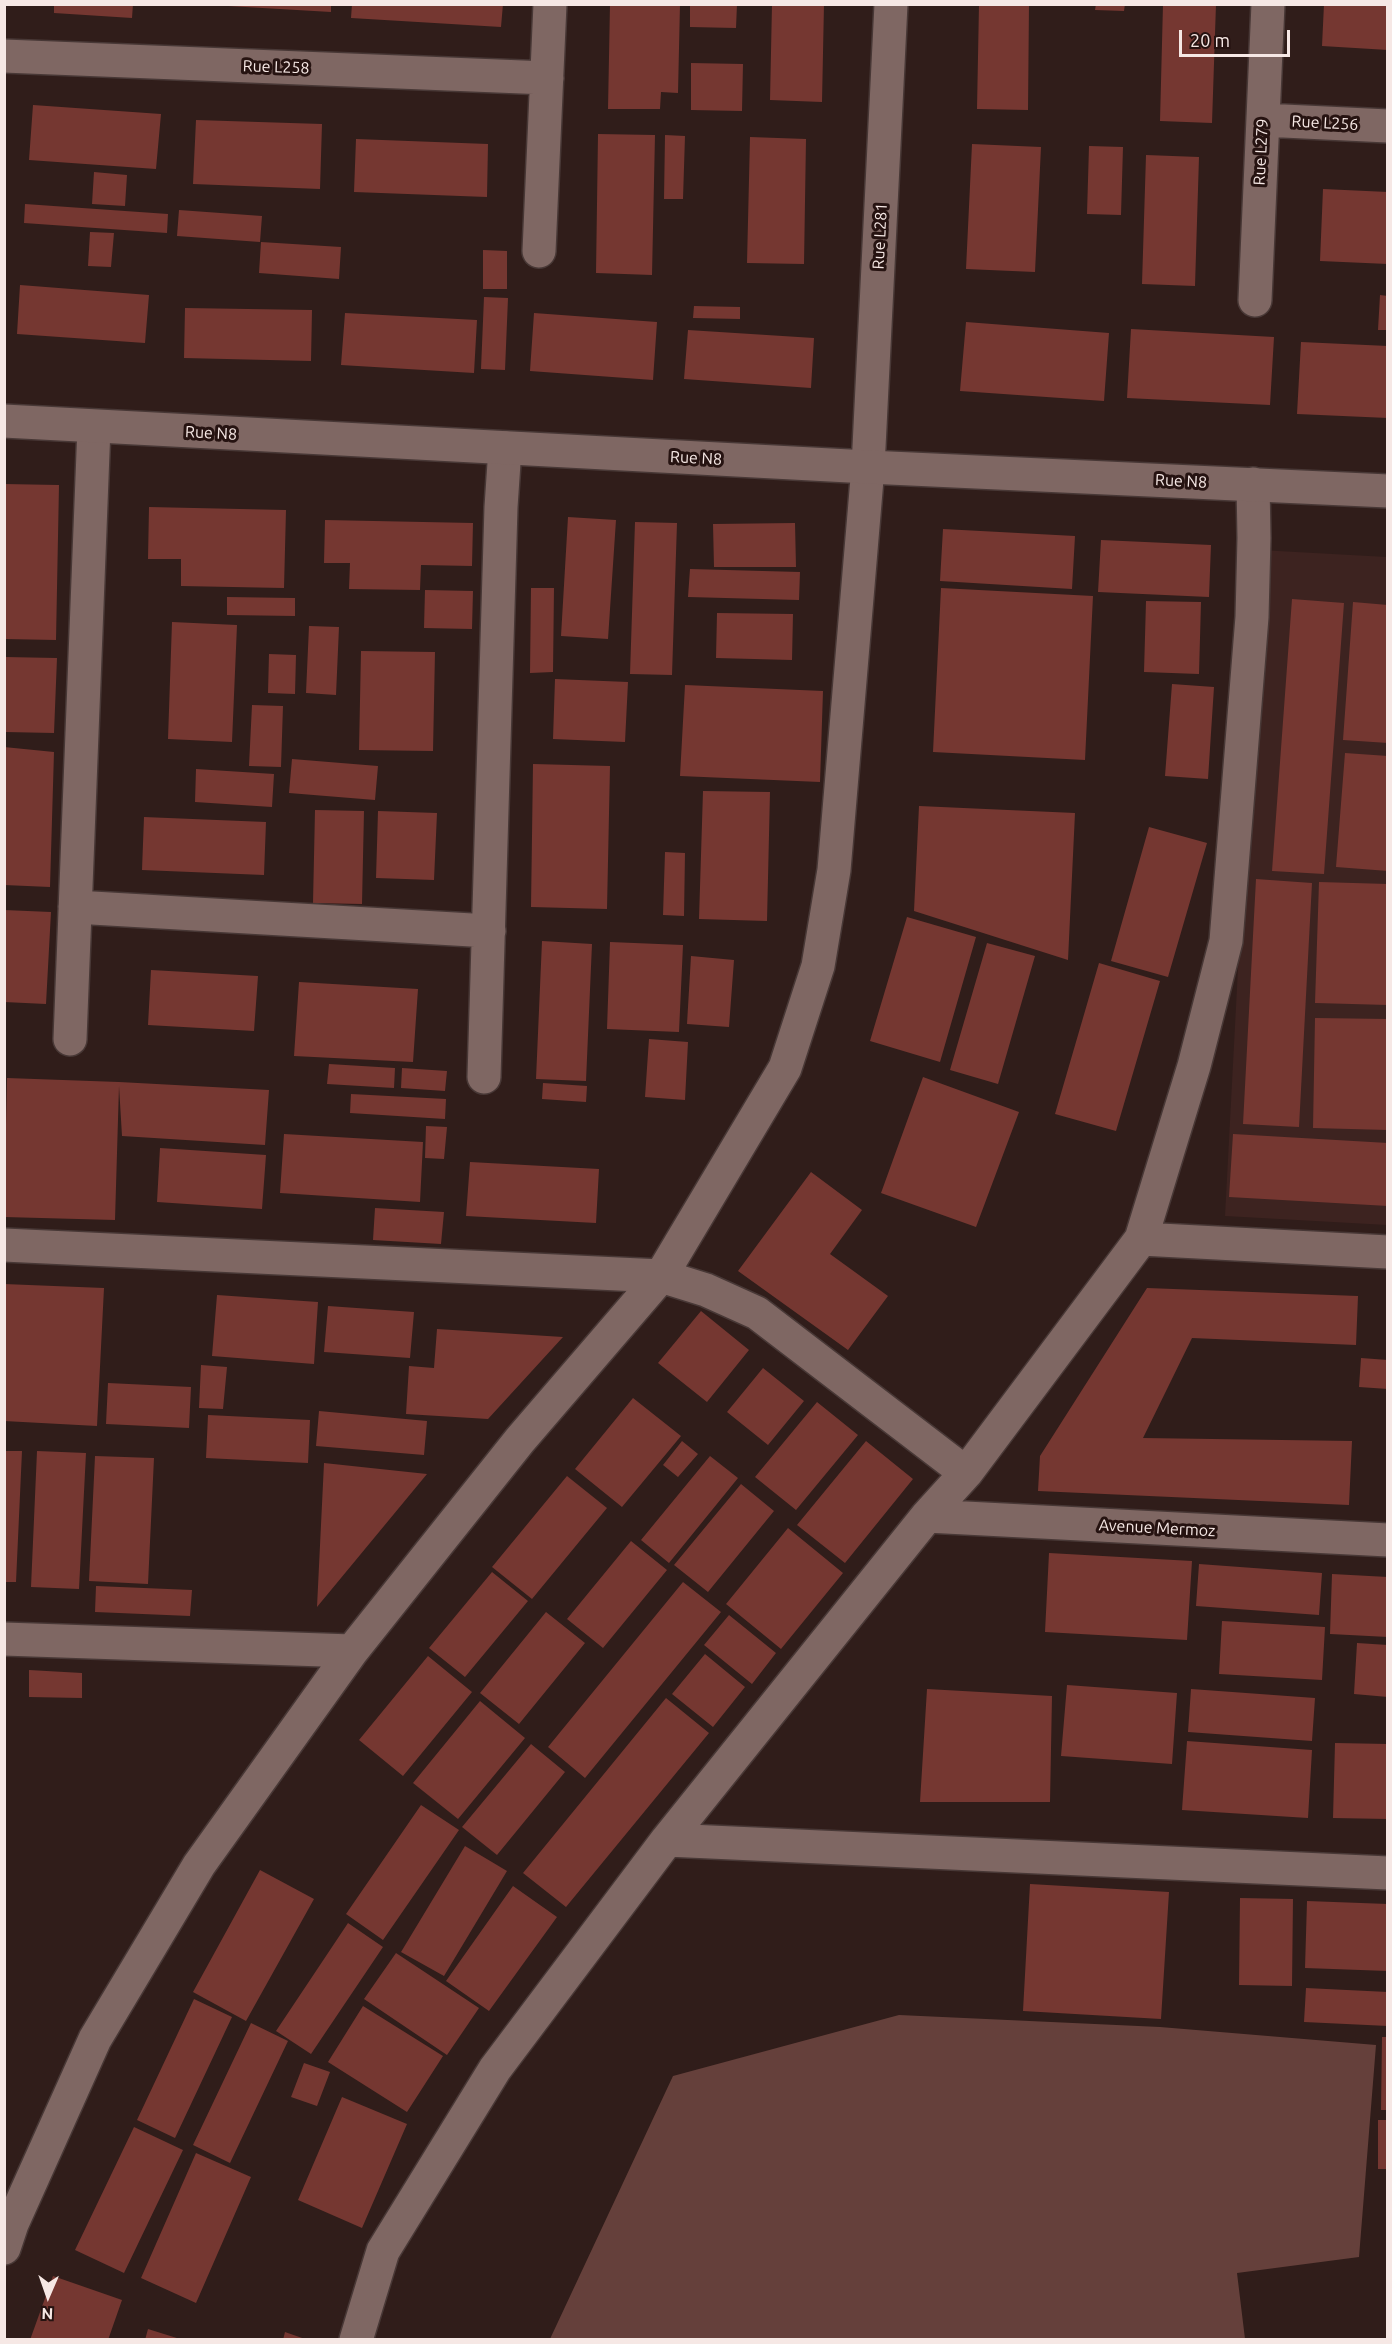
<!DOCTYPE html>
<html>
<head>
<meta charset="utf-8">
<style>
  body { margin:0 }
  #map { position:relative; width:1392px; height:2344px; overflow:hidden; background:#301d1a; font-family:Ubuntu,sans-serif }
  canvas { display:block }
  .frame { position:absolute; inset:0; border:6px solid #f6e8e5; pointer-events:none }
  .north { position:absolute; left:18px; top:2266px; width:60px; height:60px; -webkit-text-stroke:4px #261311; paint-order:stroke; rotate:182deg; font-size:16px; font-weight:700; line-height:24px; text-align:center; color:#f6e8e5 }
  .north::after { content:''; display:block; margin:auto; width:21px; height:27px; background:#f6e8e5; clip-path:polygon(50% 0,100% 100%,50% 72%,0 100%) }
  .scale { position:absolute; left:1179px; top:30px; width:111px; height:27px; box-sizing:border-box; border:3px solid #f6e8e5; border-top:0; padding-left:8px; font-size:18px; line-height:21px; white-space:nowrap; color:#f6e8e5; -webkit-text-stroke:4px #261311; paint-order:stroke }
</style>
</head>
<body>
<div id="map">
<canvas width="1392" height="2344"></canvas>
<div class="frame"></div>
<div class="north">N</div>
<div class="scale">20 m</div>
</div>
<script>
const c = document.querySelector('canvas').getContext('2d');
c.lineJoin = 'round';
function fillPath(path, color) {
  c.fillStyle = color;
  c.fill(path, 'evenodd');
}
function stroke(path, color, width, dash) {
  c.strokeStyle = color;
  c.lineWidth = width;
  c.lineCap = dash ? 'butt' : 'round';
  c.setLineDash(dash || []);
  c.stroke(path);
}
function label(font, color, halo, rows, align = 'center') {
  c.font = font + ' Ubuntu,sans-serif';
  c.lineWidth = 6;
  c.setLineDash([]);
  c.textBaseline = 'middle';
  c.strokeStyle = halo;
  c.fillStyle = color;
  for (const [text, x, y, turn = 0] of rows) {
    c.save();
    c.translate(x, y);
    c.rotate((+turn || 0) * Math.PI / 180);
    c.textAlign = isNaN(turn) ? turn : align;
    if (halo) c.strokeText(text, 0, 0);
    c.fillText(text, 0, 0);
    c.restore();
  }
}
fillPath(new Path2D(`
  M1260 550 1387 557V1225L1225 1216Z`), '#3d2320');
fillPath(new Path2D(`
  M899 2015 1160 2027 1376 2045 1359 2257 1237 2273 1245 2339H550L673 2076Z`), '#65403b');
fillPath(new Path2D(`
  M54 4H133L132 18 54 13Z
  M228 4H331V12L228 6Z
  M352 4H503L501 27 351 18Z
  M610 4H680L678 93 661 92 660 109H608Z
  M690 4H737L736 28 690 27Z
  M772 4H824L822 102 770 100Z
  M979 4H1029L1028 110 977 109Z
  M1096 4H1125L1124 11 1095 10Z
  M1163 4H1216L1212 123 1160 121Z
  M1324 4 1388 6V50L1322 46Z
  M691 63 743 64 742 111 691 110Z
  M33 105 161 114 156 169 29 160Z
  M196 120 322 124 320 189 193 184Z
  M598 134 655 135 652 275 596 273Z
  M665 135 685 136 683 199H664Z
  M750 137 806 139 804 264 747 263Z
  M356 139 488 144 487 197 354 192Z
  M972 144 1041 147 1035 272 966 269Z
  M1089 146 1123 147 1121 215 1087 214Z
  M1146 155 1199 157 1195 286 1142 284Z
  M94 172 127 175 125 206 92 204Z
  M1323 189 1388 192V264L1320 261Z
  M25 204 168 214 167 233 24 223Z
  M179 210 262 216 260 242 177 236Z
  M90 232 114 233 111 267 88 266Z
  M261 242 341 247 339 279 259 273Z
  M483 250 507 251V289H483Z
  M20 285 149 295 145 343 17 334Z
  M1380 295 1388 296V330H1378Z
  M484 297 508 298 505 370 481 369Z
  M694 306 740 307V319L693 318Z
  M185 308 312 310 311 361 184 358Z
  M345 313 477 320 474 373 341 365Z
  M534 313 657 322 653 380 530 371Z
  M966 322 1109 333 1104 401 960 391Z
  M1131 329 1274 337 1270 405 1127 398Z
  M688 330 814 338 811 388 684 379Z
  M1301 342 1388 346V418L1297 414Z
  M4 484 59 485 56 640 4 639Z
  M149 507 286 510 284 588 181 586V559H148Z
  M568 517 616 520 608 639 561 636Z
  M325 520 473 523 472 566 421 565 420 590 349 589 350 563H324Z
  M635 522 677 523 672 675 630 674Z
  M795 523 796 567H714L713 524Z
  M943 529 1075 536 1072 589 940 581Z
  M1101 540 1211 545 1209 597 1098 592Z
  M690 569 800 572 799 600 688 597Z
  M531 588H554L553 672 530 673Z
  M941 588 1093 596 1085 760 933 752Z
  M425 590 473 591 472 629 424 628Z
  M227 597 295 598V616L227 615Z
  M1292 599 1344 603 1324 874 1272 871Z
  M1146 601 1201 602 1199 674 1144 672Z
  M1353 602 1388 605V743L1343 740Z
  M717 613 793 614 792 660 716 658Z
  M172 622 237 625 232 742 168 739Z
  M309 626 339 627 336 695 306 693Z
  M361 651 435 652 433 751 359 750Z
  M269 654 296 655 295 694 268 693Z
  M5 657 57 658 54 733 5 732Z
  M555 679 628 682 625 742 553 739Z
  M1172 684 1214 687 1208 779 1165 776Z
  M685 685 823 691 820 782 680 776Z
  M252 705 283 706 281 767 249 766Z
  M4 747 54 752 50 887 4 885Z
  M1345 753 1388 756V871L1336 867Z
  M292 759 378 766 375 800 289 793Z
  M533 764 610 766 607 909 531 907Z
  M196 769 274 774 272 807 195 802Z
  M703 791 770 792 767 921 699 919Z
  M919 806 1075 813 1068 960 914 911Z
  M315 810 364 811 362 904 313 903Z
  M378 811 437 813 434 880 376 878Z
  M144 817 266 822 264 875 142 870Z
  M1149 827 1207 843 1168 977 1111 961Z
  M665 852 685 853 684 916 663 915Z
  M1256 879 1312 883 1299 1127 1243 1124Z
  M1319 882 1388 884V1005L1315 1003Z
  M4 910 51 912 46 1004 4 1002Z
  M907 917 976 937 940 1062 870 1041Z
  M542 941 592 944 586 1081 536 1079Z
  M610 942 683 945 679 1032 607 1029Z
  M987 943 1035 956 998 1084 950 1070Z
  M691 956 734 960 729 1027 687 1024Z
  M1099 963 1160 981 1116 1131 1055 1114Z
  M151 970 258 976 254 1031 148 1025Z
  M299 982 418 989 413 1062 294 1056Z
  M1315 1018 1388 1019V1130L1313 1128Z
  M649 1039 688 1042 685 1100 645 1097Z
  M329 1064 395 1068 394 1088 327 1084Z
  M402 1068 447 1071 445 1091 401 1088Z
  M923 1077 1019 1112 976 1227 881 1193Z
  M7 1078 119 1082 269 1090 265 1145 122 1136 119 1086 115 1220 4 1217Z
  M543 1083 587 1086 586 1102 542 1099Z
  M351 1094 446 1099 445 1119 350 1113Z
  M426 1126 447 1127 444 1159 425 1158Z
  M284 1134 423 1142 420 1202 280 1193Z
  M1233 1134 1388 1143V1206L1229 1197Z
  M160 1148 266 1155 262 1209 157 1202Z
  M470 1162 599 1169 596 1223 466 1216Z
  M811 1172 862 1210 830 1254 888 1296 848 1350 738 1271Z
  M375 1208 444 1212 441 1244 373 1240Z
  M4 1284 104 1288 97 1426 4 1421Z
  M1147 1288 1358 1296 1356 1345 1192 1338 1143 1438 1352 1441 1349 1505 1038 1491 1040 1456Z
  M217 1295 318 1302 314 1364 212 1356Z
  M328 1306 414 1312 410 1358 324 1352Z
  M701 1311 749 1350 707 1402 658 1363Z
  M437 1329 563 1337 488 1419 406 1414 409 1366 434 1368Z
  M1361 1358 1388 1360V1389L1359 1387Z
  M201 1365 227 1367 223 1409 199 1408Z
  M763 1368 804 1401 768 1445 727 1412Z
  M108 1383 191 1387 189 1428 106 1424Z
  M633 1398 681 1436 622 1507 575 1469Z
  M817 1402 858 1435 796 1510 755 1477Z
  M319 1411 427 1421 424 1455 316 1446Z
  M208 1415 310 1420 308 1463 206 1458Z
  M682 1441 698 1454 678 1477 663 1465Z
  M866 1441 913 1479 845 1563 797 1525Z
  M4 1451H22L16 1582H4Z
  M37 1451 86 1453 79 1589 31 1587Z
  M95 1456 154 1458 148 1584 89 1581Z
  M710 1456 738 1478 669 1563 641 1540Z
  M324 1463 427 1474 317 1607Z
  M567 1476 607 1508 532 1599 492 1567Z
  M741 1484 774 1511 708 1592 674 1565Z
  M788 1528 843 1573 781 1649 726 1604Z
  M631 1541 667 1570 603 1648 567 1619Z
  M1049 1553 1192 1561 1187 1640 1045 1632Z
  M1199 1564 1322 1573 1319 1615 1196 1606Z
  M492 1572 528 1601 465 1677 429 1648Z
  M1332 1574 1388 1577V1637L1330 1634Z
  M683 1582 721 1612 585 1778 548 1747Z
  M96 1586 192 1590 190 1616 95 1612Z
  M546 1612 585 1643 519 1724 480 1693Z
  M729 1615 776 1653 752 1684 704 1645Z
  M1222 1621 1325 1627 1322 1680 1219 1674Z
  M1357 1643 1388 1645V1697L1354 1694Z
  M705 1654 745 1687 713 1727 672 1694Z
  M428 1656 472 1692 403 1776 359 1740Z
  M29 1670 82 1673V1698L29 1697Z
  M1067 1685 1177 1693 1172 1764 1061 1756Z
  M927 1689 1052 1696 1050 1802H920Z
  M1191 1689 1315 1698 1312 1741 1188 1732Z
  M666 1698 709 1733 566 1907 523 1873Z
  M480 1701 525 1738 458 1819 413 1783Z
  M1187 1741 1312 1750 1308 1818 1182 1810Z
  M1335 1743 1388 1744V1819L1333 1818Z
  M531 1744 565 1772 497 1855 462 1827Z
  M421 1805 459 1830 383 1940 346 1914Z
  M465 1846 507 1871 444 1976 401 1952Z
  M260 1870 314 1899 246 2021 193 1992Z
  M1030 1884 1169 1892 1161 2019 1023 2011Z
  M513 1886 557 1917 489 2011 446 1981Z
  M1240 1898 1293 1899 1292 1986 1239 1985Z
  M1307 1901 1388 1904V1971L1305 1968Z
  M348 1923 383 1947 311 2054 276 2031Z
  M396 1953 479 2008 447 2055 364 1999Z
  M1306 1988 1388 1992V2026L1304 2022Z
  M194 1999 232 2017 175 2138 137 2120Z
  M363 2006 443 2056 407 2112 328 2062Z
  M251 2023 288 2041 230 2163 193 2145Z
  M1382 2037H1388V2110H1381Z
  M304 2063 330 2072 317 2106 291 2097Z
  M342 2097 407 2124 362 2228 298 2200Z
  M1378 2120H1388V2169H1378Z
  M134 2127 183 2150 124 2273 75 2250Z
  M196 2153 251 2177 196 2303 141 2278Z
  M53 2276 122 2300 108 2340H30Z
  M148 2329 180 2339V2340H145Z
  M285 2332 305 2339V2340H283Z`), '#753731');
const minor = new Path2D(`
  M4 56 547 78
  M1263 120 1388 126
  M539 251 550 4
  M1255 300 1268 4
  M75 907 489 931
  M70 1039 94 427
  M484 1077 501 507 505 448
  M1141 1239 1388 1252
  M4 1245 661 1276 706 1290 757 1313 966 1473
  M927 1516 1388 1540
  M4 1639 352 1651
  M667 1840 1388 1873
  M4 2248 12 2224 95 2039 199 1865 352 1651 520 1440 661 1276 785 1068 818 966 834 870 868 467 891 4
  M356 2340 383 2251 495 2069 667 1840 927 1516 966 1473 1141 1239 1194 1066 1226 941 1252 617 1254 538 1253 484`);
const tertiary = new Path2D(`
  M4 421 868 467 1388 491`);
stroke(minor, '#483836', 36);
stroke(tertiary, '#483836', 36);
stroke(minor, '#7f6763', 33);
stroke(tertiary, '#7f6763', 33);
label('16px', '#f6e8e5', '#261311', [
  ["Rue L258",276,67,2],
  ["Rue L256",1325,123,3],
  ["Rue L279",1261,152,-87],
  ["Rue L281",880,236,-87],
  ["Rue N8",211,433,3],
  ["Rue N8",696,458,3],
  ["Rue N8",1181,481,3],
  ["Avenue Mermoz",1157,1528,3]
]);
</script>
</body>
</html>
